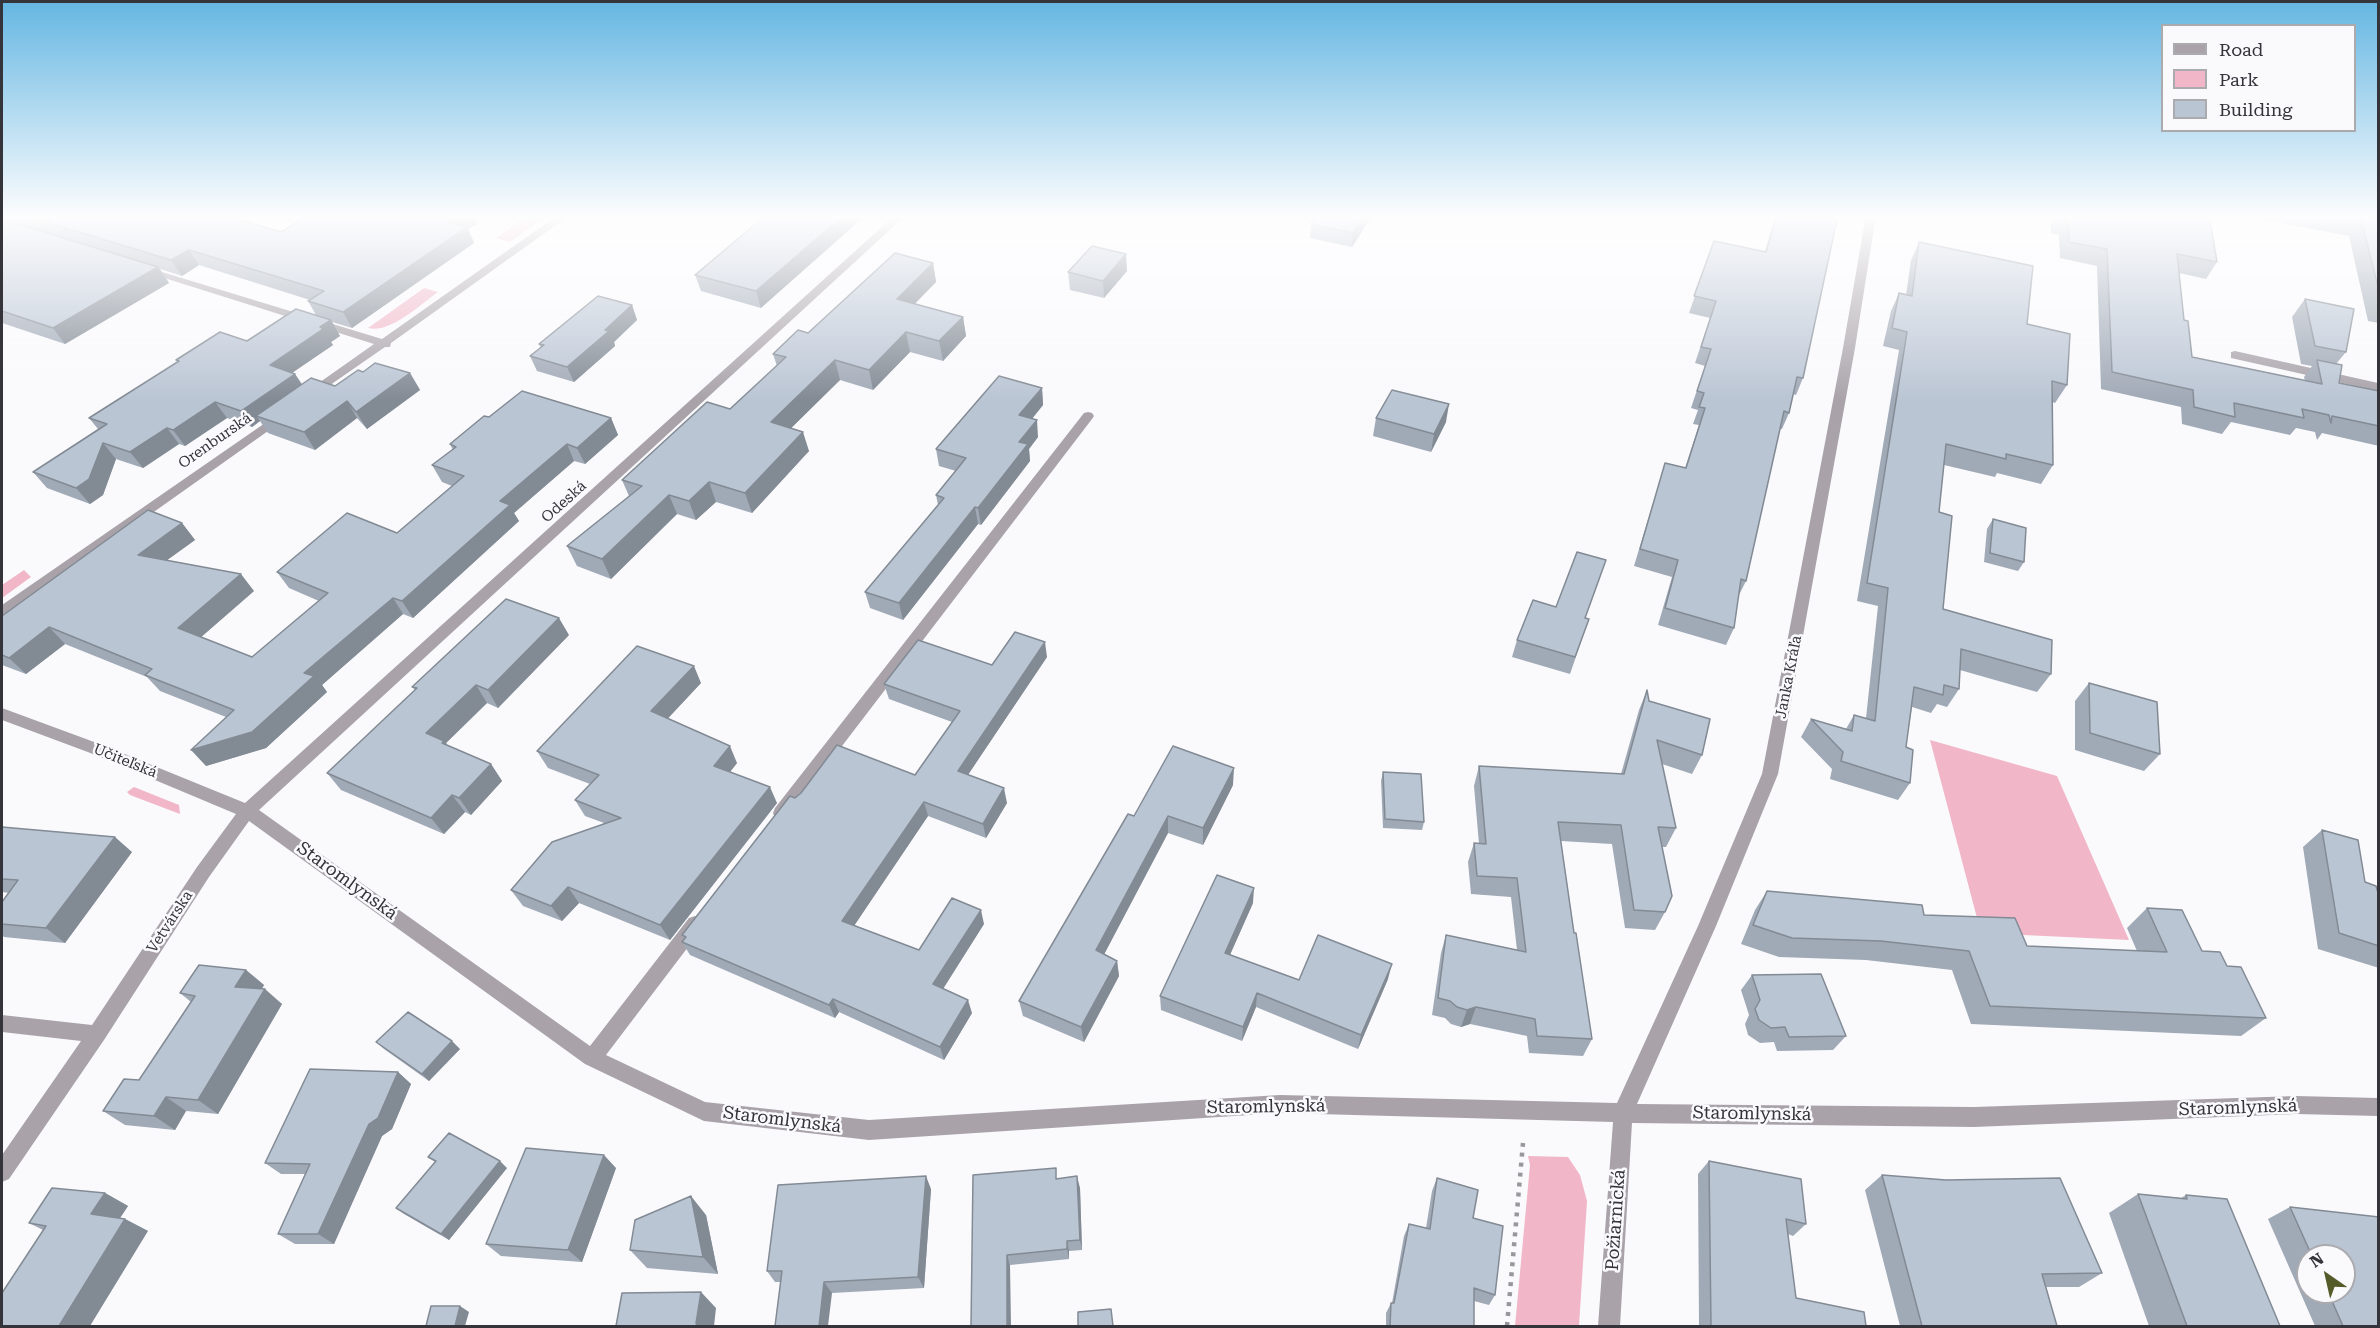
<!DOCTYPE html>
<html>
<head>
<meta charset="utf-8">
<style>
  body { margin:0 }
  #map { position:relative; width:2380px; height:1328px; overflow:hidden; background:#fafafd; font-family:"Roboto Serif",serif }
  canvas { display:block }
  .frame { position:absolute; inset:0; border:3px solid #35343b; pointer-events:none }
  .legend { position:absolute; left:2161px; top:24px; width:195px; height:108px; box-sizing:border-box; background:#fafafd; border:2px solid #ababaf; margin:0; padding:8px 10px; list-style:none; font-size:18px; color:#35343b }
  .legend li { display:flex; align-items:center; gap:12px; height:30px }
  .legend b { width:30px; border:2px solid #ababaf }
  .north { position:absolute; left:2296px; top:1244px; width:60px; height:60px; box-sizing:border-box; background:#fafafd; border:2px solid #ababaf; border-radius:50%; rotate:326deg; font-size:16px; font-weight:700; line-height:24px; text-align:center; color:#35343b }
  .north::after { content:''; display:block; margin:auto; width:21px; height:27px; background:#555b29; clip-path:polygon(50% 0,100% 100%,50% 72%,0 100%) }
</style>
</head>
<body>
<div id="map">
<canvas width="2380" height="1328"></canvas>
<div class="frame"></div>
<ul class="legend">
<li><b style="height:8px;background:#a9a3a9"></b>Road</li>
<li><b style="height:16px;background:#f1b6c7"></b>Park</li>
<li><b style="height:16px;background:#bac5d4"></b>Building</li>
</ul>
<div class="north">N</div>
</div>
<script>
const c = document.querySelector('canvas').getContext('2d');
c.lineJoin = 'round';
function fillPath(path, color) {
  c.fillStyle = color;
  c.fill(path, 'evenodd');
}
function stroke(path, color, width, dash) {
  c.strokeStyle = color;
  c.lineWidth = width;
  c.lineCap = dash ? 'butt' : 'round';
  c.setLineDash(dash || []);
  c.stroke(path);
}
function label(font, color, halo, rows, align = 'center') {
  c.font = font + ' "Roboto Serif",serif';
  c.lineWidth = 5;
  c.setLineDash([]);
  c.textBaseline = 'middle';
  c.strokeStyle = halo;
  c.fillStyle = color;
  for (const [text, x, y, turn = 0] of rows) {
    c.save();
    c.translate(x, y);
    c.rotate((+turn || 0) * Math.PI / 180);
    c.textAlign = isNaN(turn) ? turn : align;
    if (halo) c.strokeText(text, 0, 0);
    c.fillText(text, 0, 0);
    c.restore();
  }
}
fillPath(new Path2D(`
  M529 215H547L510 242 496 238Z
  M424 288 438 292C421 304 390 334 368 328Z
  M24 570 31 577 2 598V585Z
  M1930 740 2057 776 2129 940 1981 933Z
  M134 787 179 805 180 814 130 795 127 792Z
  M1528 1156 1568 1157 1580 1175 1587 1201 1579 1326H1515L1530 1165Z`), '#f1b6c7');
stroke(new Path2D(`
  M1507 1326 1523 1143`), '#98979c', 4.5, [4, 6]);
fillPath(new Path2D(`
  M558 215H570L391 343 390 347H385L310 399 306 398 304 395 306 392 374 344 139 270 145 267 149 268 382 339Z
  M895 215H906L259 810 590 1046 689 918 695 916 701 918 704 924 701 930 606 1055 705 1102 869 1120 1280 1095 1617 1103 1698 926 1762 774 1843 348 1866 215H1876L1855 348 1778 774 1716 926 1637 1104 1974 1107 2296 1096 2378 1098V1116L2296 1114 1974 1127 1632 1123 1620 1326H1598L1613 1122 1280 1113 869 1140 704 1121 585 1064 249 821 209 877 104 1040 9 1179 2 1182V1155L81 1041 2 1032V1015L92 1025 197 867 236 814 93 754 2 720V708L105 746 245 803Z
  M2235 351 2378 383V391L2231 358V352Z
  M281 412 287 416 285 419 7 616 2 617V605Z
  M1088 412 1092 413 1094 416 1092 419 787 818 781 820 775 818 773 813 775 808 1084 413Z`), '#a9a3a9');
fillPath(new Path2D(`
  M2 215H223L281 232 309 215H473L477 224 468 229 474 243 352 328 332 322 340 336 331 342 333 345 292 373 295 374 302 384 335 386 363 372 410 373 420 390 367 429 357 418 315 450 268 433 260 421 252 427 227 418 185 446 179 444 143 468 116 459 103 495 90 504 47 488 33 472 98 429 89 418 178 362 176 360 247 341 316 315 308 301 310 300 199 265 182 276 160 269 169 283 65 344 2 323Z
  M766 215 761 308 701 291 695 275Z
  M1775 215H1838L1803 378 1796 395 1793 394 1789 413 1782 429H1780L1746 581 1738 597 1734 628 1726 645 1658 625 1672 577 1634 566 1665 463 1685 468 1699 425 1693 424 1698 410 1691 408 1705 366 1695 363 1710 318 1689 313 1714 241 1765 252Z
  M1963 215H1977L1976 218Z
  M2051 215H2209L2217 262 2206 279 2179 273 2184 320 2192 357 2305 381 2304 377 2312 366 2301 364 2292 317 2305 299 2346 352 2336 364 2339 383 2379 391V446L2322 433 2317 440 2315 432 2296 428 2290 435 2231 422 2222 434 2182 424 2181 407 2101 389 2097 266 2060 258 2059 235 2051 233Z
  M2241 215H2379V323L2368 321 2349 236Z
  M1372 216 1352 247 1310 238 1311 224Z
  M1919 242 2027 324 2067 385 2055 403 2052 402 2053 465 2041 484 1997 473 1995 477 1944 465 1939 512 1943 609 2051 674 2037 692 1960 670 1959 689 1947 707 1937 704 1931 713 1912 707 1906 747 1910 783 1898 800 1830 779 1832 769 1801 737 1811 719 1846 729 1854 715 1866 718 1878 606 1857 601 1899 350 1883 346 1891 311 1899 293 1906 295 1911 260Z
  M933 263 936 282 915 304 963 317 966 336 943 361 910 352 873 390 840 380 791 428 809 451 752 513 716 502 696 520 677 514 611 579 577 566 567 546 629 496 622 480 730 409 777 366 773 354 808 333Z
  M1127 271 1104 298 1070 290 1068 272Z
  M632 305 637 320 614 342 615 346 574 382 537 371 530 356 541 348 539 344Z
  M1042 388 1043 405 1032 419 1038 437 1029 449 1030 461 981 525 978 524 903 620 870 608 865 592 938 505 936 495 956 471 939 466 936 449Z
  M489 417 611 418 618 435 585 464 574 461 514 513 519 521 413 618 403 614 322 685 327 692 266 748 206 766 226 717 160 691 147 677 65 644 26 674 2 665V616L182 523 195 540 167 560 254 591 201 637 252 657 319 601 289 588 277 572 397 533 452 486 442 482 432 465 453 450 450 444Z
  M1376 418 1446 422 1431 452 1373 436Z
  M1993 519 2024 562 2018 571 1984 562 1987 529Z
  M1600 578 1585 618 1589 619 1570 674 1512 657 1517 640 1556 607Z
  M569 635 498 708 487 703 446 743 448 746 491 764 502 781 471 815 465 812 444 834 341 790 327 773 415 690 412 687Z
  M1047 657 968 775 1007 803 986 838 928 816 854 925 919 950 984 924 943 988 972 1013 944 1060 839 1012 835 1018 690 955 682 942 684 939 682 935 795 798 915 775 952 722 889 699 884 684 992 665Z
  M701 683 668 718 737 763 730 772 777 803 670 940 579 903 562 921 523 906 511 890 604 823 585 816 575 800 590 784 548 768 537 751Z
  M2089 683 2160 754 2144 771 2075 750V701Z
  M1647 690 1649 701 1702 755 1692 774 1662 764 1676 828 1666 847H1662L1665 912 1655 930 1625 928 1612 844 1561 841 1574 933 1592 1039 1583 1056 1529 1053 1527 1036 1470 1024 1461 1027 1451 1024 1445 1018 1432 1015 1441 953 1446 935 1517 950 1511 897 1471 894 1468 862 1474 843 1479 844 1474 786 1479 766 1621 774 1639 710Z
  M1383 772 1424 822 1422 830 1383 828 1381 781Z
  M1233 785 1203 845 1168 833 1104 954 1117 961 1119 976 1084 1042 1023 1016 1019 1001 1134 816Z
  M2 827 132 852 65 943 4 937 2 935V924L9 893 2 892Z
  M2322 830 2365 882 2379 896V968L2318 949 2303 847Z
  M1767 891 1924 915 2027 946 2137 951 2127 928 2147 908 2202 951 2227 966 2266 1018 2241 1036 1971 1024 1952 970 1866 960 1779 957 1741 944 1755 910Z
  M1253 903 1230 955 1299 980 1388 979 1358 1049 1256 1007 1242 1041 1161 1010 1160 996Z
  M246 970 264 985 262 989 282 1004 218 1114 186 1111 175 1130 125 1125 103 1111 139 1080 191 1002 180 993Z
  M1752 975 1846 1036 1833 1050 1777 1051 1774 1042 1760 1043 1748 1035 1745 1024 1749 1015 1741 990Z
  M376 1042 460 1049 429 1081 384 1049Z
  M398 1072 411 1084 392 1129 382 1136 334 1244H295L278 1234 305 1174H281L265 1163Z
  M428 1157 507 1168 449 1240 404 1214 396 1208 435 1162Z
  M1709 1161 1806 1224 1793 1236 1788 1234 1796 1298 1866 1326H1699L1698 1174Z
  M616 1168 582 1262 501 1256 486 1244Z
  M973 1175 1058 1179 1080 1188 1082 1250 1069 1251V1259L1010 1265Z
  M1882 1175 2102 1273 2079 1287H2046L2057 1326H1900L1865 1190Z
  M1437 1178 1473 1218 1495 1295 1489 1305 1474 1301V1326H1386V1313L1391 1303H1392L1404 1236 1409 1224 1426 1228 1432 1191Z
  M931 1189 924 1288 832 1293 780 1282H775L767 1271Z
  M105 1193 128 1206 120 1218 125 1219 148 1231 43 1230 29 1223Z
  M2138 1194 2181 1198 2186 1195 2280 1326H2149L2109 1213Z
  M2290 1207 2379 1217V1326H2315L2268 1219ZM2308 1256H2344V1292H2308Z
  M706 1215 718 1274 647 1268 630 1250Z`), '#a0a9b6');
fillPath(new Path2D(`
  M459 215H473L477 224 468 229 474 243 352 328 343 312 448 222Z
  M844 215H866L761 308 756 291Z
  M1365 215H1372L1352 247 1353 233Z
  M189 250 199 265 182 276 171 260Z
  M1126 254 1127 271 1104 298 1103 281Z
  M933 263 936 282 900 318 897 299Z
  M158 267 169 283 65 344 53 328Z
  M632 305 637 320 614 342 615 346 574 382 567 367 605 330Z
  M963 317 966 336 943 361 939 341Z
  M331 320 340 336 331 342 333 345 280 381 270 365Z
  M906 332 910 352 873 390 869 370Z
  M835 360 840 380 777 442 771 422Z
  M410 373 420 390 367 429 356 412Z
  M295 374 305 390 256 416 260 421 252 427 241 411Z
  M1042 388 1043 405 1021 432 1019 415Z
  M347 401 357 418 315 450 304 432Z
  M215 402 227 418 185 446 173 430Z
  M1449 404 1446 422 1431 452 1434 434Z
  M611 418 618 435 585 464 577 448Z
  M1037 420 1038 437 1029 449 1030 461 981 525 978 508 1019 442Z
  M167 428 179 444 143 468 130 452Z
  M803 432 809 451 752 513 745 493Z
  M103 443 116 459 103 495 90 504 76 488Z
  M567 444 574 461 514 513 519 521 413 618 402 601 500 501Z
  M709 482 716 502 696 520 689 501Z
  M669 495 677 514 611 579 602 559Z
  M975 507 978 524 903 620 899 603Z
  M182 523 195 540 152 571 138 555Z
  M241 574 254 591 192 645 178 628Z
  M393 598 403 614 322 685 327 692 266 748 206 766 191 750 304 673Z
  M559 618 569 635 498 708 488 690Z
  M49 627 65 644 26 674 9 658Z
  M1045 642 1047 657 961 785 958 771Z
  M694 666 701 683 659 728 651 711Z
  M476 685 487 703 446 743 456 758 426 733Z
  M730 746 737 763 722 782 714 766Z
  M491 764 502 781 471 815 459 798Z
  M1234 768 1233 785 1203 845V828Z
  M770 787 777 803 670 940 660 925Z
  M1004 788 1007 803 986 838 983 824Z
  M452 795 465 812 444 834 431 818Z
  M924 802 928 816 848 935 842 921Z
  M1168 816V833L1098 966 1096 950Z
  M115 837 132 852 65 943 46 928Z
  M568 887 579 903 562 921 551 906Z
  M1254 888 1253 903 1224 968 1225 953Z
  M981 910 984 924 938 997 933 984Z
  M1117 961 1119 976 1084 1042 1081 1027Z
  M1392 964 1388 979 1358 1049 1361 1035Z
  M246 970 264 985 253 1002 235 987Z
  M265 989 282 1004 218 1114 198 1100Z
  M1257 993 1256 1007 1242 1041 1243 1027Z
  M833 999 839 1012 835 1018 829 1005Z
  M968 1000 972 1013 944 1060 940 1047Z
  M1476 1007 1470 1024 1461 1027 1467 1010Z
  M452 1041 460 1049 429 1081 422 1074Z
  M398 1072 411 1084 392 1129 382 1136 334 1244 318 1234 369 1124Z
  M166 1097 186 1111 175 1130 154 1116Z
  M604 1155 616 1168 582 1262 568 1250Z
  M500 1161 507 1168 449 1240 441 1234Z
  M926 1176 931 1189 924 1288 918 1277Z
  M1077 1176 1080 1188 1082 1250 1080 1240Z
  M105 1193 128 1206 114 1227 91 1214Z
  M691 1196 706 1215 718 1274 703 1257Z
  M125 1219 148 1231 90 1326H59Z
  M1067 1241 1069 1251V1259L1067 1249Z
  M1007 1255 1010 1265 1011 1326H1007Z
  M824 1282 832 1293 828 1326H819Z
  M701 1292 716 1308 714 1326H697L696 1323Z
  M460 1306 469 1312 465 1326H455Z`), '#828a94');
const building = new Path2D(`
  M23 215H223L281 232 309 215H459L448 222 467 227 343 312 308 301 324 291 189 250 171 260Z
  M766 215H844L756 291 695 275Z
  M1317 215H1365L1353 233 1311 224Z
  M1777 215H1838L1803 378 1797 377 1789 413 1784 411 1746 581 1741 579 1734 628 1665 608 1678 560 1640 549 1665 463 1686 468 1705 408 1699 407 1704 393 1697 391 1711 349 1701 347 1716 301 1694 296 1714 241 1766 252Z
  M2060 215H2209L2217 262 2177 254 2184 320 2188 321 2192 357 2322 384 2317 360 2342 365 2339 383 2379 391V426L2332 416 2331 423 2329 415 2302 409 2304 418 2234 403 2235 417 2194 407 2193 390 2112 372 2107 249 2069 242 2068 218 2060 216Z
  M2341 215H2379V291L2361 219Z
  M2 219 158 267 53 328 2 311Z
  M1919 242 2033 266 2027 324 2070 334 2067 385 2052 381 2053 465 2006 454V459L1946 444 1939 512 1952 516 1943 609 2052 640 2051 674 1961 649 1959 689 1944 685 1943 695 1914 687 1906 747 1913 750 1910 783 1841 761 1843 752 1811 719 1852 731 1854 715 1875 721 1888 588 1867 583 1907 332 1892 328 1899 293 1912 296Z
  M1092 246 1126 254 1103 281 1068 272Z
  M895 253 933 263 897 299 963 317 939 341 906 332 869 370 835 360 771 422 803 432 745 493 709 482 689 501 669 495 602 559 567 546 642 486 622 480 707 402 730 409 786 357 773 354 798 330 808 333Z
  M598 296 632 305 605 330 609 331 567 367 530 356 544 345 539 344Z
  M2305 299 2354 309 2346 352 2315 346Z
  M296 309 331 320 320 327 323 329 270 365 295 374 241 411 215 402 173 430 167 428 130 452 103 443 89 479 76 488 33 472 107 424 89 418 179 361 176 360 220 332 247 341Z
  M375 363 410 373 356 412 347 401 304 432 256 416 311 378 335 386 358 370 363 372Z
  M999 376 1042 388 1019 415 1037 420 1019 442 1028 444 978 508 975 507 899 603 865 592 944 498 936 495 966 458 936 449Z
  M1392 390 1449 404 1434 434 1376 418Z
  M522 391 611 418 577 448 567 444 500 501 510 505 402 601 393 598 304 673 314 676 252 732 191 750 234 710 145 675 152 669 49 627 9 658 2 655V616L148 510 182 523 138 555 241 574 178 628 252 657 328 593 277 572 347 513 397 533 464 476 432 465 456 447 450 444 484 416 489 417Z
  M1993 519 2026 528 2024 562 1990 553Z
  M1577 552 1606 560 1585 618 1589 619 1575 657 1517 640 1533 600 1556 607Z
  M506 599 559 618 488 690 476 685 426 733 444 741 442 743 491 764 459 798 452 795 431 818 327 773 417 688 412 687Z
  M1015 632 1045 642 958 771 1004 788 983 824 924 802 842 921 919 950 952 898 981 910 933 984 968 1000 940 1047 833 999 829 1005 682 942 686 937 682 935 790 796 795 798 801 793 837 745 915 775 960 711 884 684 918 640 992 665Z
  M637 646 694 666 651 711 730 746 714 766 770 787 660 925 568 887 551 906 511 890 552 842 621 818 575 800 599 775 537 751Z
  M2089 683 2157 702 2160 754 2090 733Z
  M1647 690 1649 701 1710 719 1702 755 1657 740 1676 828 1658 827 1672 896 1665 912 1634 910 1621 825 1558 822 1574 933H1576L1592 1039 1537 1036 1535 1019 1476 1007 1467 1010 1457 1007 1450 1001 1438 998 1446 935 1526 952 1517 878 1477 876 1474 843 1486 844 1479 766 1624 774Z
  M1173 746 1234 768 1203 828 1168 816 1096 950 1117 961 1081 1027 1019 1001 1128 814 1134 816Z
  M1383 772 1421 774 1424 822 1385 819Z
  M2 827 115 837 46 928 2 924V902L18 880 2 879Z
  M2322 830 2358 840 2365 882 2376 886 2379 896V946L2339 933Z
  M1217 875 1254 888 1225 953 1299 980 1318 935 1392 964 1361 1035 1257 993 1243 1027 1160 996Z
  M1767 891 1922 905 1924 915 2015 918 2027 946 2167 952 2147 908 2182 910 2202 951 2220 952 2227 966 2241 967 2266 1018 1990 1006 1969 951 1881 941 1792 938 1753 925Z
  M199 965 246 970 235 987 265 989 198 1100 166 1097 154 1116 103 1111 124 1079 139 1080 195 996 180 993Z
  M1821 974 1846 1036 1789 1037 1785 1027 1771 1028 1759 1020 1755 1009 1760 1000 1752 975Z
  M408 1012 452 1041 422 1074 376 1042Z
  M310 1069 398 1072 378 1118 369 1124 318 1234H278L310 1164 265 1163Z
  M449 1133 500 1161 441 1234 396 1208 436 1161 428 1157Z
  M526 1148 604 1155 568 1250 486 1244Z
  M1709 1161 1801 1179 1806 1224 1786 1219 1796 1298 1864 1312 1866 1326H1711Z
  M1056 1168V1179L1077 1176 1080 1240 1067 1241V1249L1007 1255V1326H971L973 1175Z
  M1882 1175 1946 1180 2060 1178 2102 1273 2042 1274 2057 1326H1922Z
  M926 1176 918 1277 824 1282 819 1326H775L782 1271H767L778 1185Z
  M1437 1178 1478 1190 1473 1218 1503 1226 1495 1295 1474 1288V1326H1390L1391 1303H1394L1409 1224 1430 1229Z
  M52 1188 105 1193 91 1214 125 1219 59 1326H2V1293L46 1226 29 1223Z
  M2138 1194 2187 1199 2186 1195 2227 1199 2280 1326H2187Z
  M691 1196 703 1257 630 1250 635 1220Z
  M2290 1207 2379 1217V1326H2343L2328 1292H2344V1256H2312Z
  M701 1292 696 1323 697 1326H616L622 1293Z
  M431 1306H460L455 1326H426Z
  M1111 1309 1113 1326H1078V1312Z`);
fillPath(building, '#bac5d4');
stroke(building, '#828a94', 1.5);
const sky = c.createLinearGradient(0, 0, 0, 401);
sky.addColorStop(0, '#64b6e2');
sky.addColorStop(0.54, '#fdfdfe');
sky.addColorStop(1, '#fdfdfe00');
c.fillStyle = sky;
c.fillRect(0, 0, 2380, 401);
label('15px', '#35343b', '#fafafd', [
  ["Orenburská",215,441,-35],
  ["Odeská",564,502,-42],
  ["Janka Kráľa",1789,677,-79],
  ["Učiteľská",125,761,22],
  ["Vetvárska",170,922,-57]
]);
label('18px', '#35343b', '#fafafd', [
  ["Staromlynská",347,881,36],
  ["Staromlynská",1266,1107,-1],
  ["Staromlynská",2238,1108,-2],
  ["Staromlynská",1752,1114,1],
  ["Staromlynská",782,1120,7],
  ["Požiarnická",1616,1220,-86]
]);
</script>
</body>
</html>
